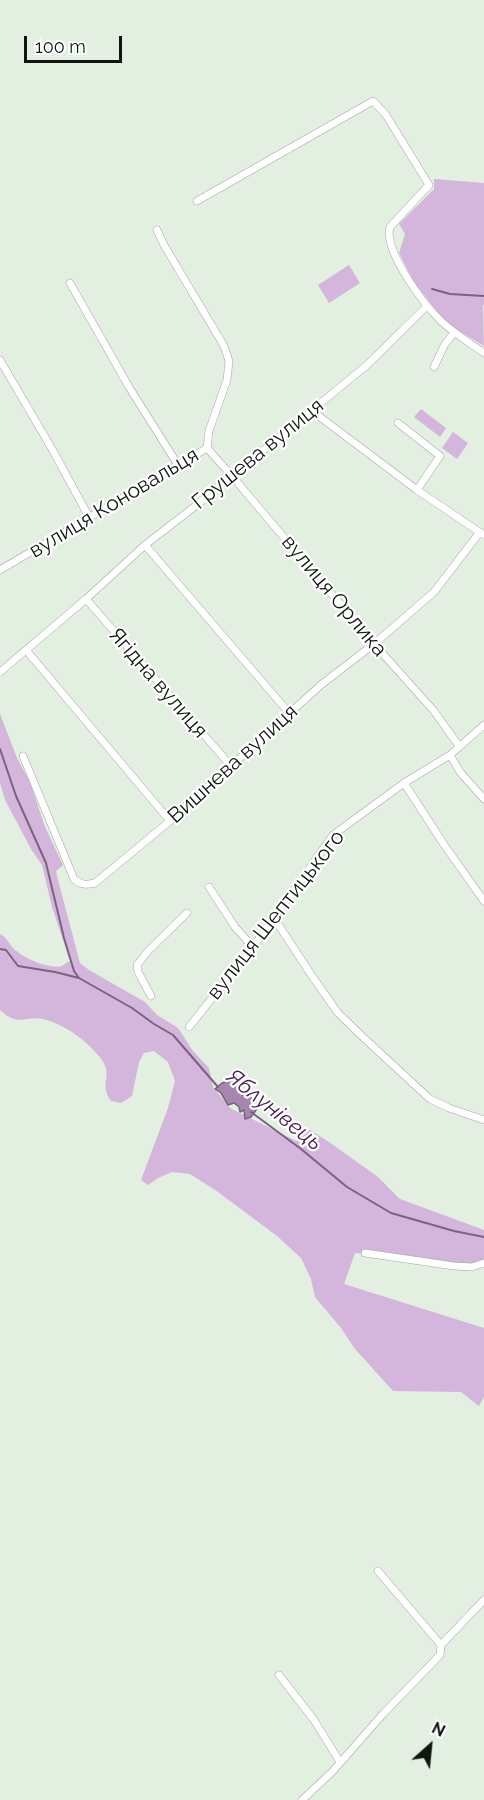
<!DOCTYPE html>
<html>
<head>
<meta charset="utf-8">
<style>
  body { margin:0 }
  #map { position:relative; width:484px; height:1800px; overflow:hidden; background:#e2efe1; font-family:Raleway,sans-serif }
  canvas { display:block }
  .north { position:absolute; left:400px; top:1716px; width:60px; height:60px; -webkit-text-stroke:4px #fff; paint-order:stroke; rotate:27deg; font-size:16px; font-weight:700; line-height:24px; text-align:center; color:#111611 }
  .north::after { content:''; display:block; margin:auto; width:21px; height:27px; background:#111611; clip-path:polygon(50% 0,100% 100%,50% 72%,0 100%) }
  .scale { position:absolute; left:24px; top:36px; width:98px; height:27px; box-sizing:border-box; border:3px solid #111611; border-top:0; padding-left:8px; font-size:18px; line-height:21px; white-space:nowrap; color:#111611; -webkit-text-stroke:4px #fff; paint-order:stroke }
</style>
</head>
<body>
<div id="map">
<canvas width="484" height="1800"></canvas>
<div class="north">N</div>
<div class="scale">100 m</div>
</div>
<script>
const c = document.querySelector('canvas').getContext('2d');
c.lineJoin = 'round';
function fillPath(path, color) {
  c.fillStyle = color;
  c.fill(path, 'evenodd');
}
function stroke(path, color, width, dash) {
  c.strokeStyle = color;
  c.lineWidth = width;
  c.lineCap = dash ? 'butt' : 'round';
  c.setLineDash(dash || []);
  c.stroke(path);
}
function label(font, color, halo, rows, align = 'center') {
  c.font = font + ' Raleway,sans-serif';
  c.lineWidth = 4.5;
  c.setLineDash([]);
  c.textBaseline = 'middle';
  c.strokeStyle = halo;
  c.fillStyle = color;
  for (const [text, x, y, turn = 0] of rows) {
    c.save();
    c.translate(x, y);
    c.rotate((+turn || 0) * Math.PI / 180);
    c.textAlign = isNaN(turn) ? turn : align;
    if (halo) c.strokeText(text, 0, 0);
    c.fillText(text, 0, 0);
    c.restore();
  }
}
fillPath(new Path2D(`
  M434 179 484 183V304L483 306 484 346 446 323 414 282 399 253 405 234 399 224 434 189Z
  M349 265 360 283 329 303 318 285Z
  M421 409 446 428 440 437 414 417Z
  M453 432 468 443 457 459 442 448Z
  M0 714 17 758 30 782 45 827 63 865 56 871 58 880 80 963 89 970 145 1002 157 1015 178 1028 193 1051 209 1068 213 1087 230 1108 296 1141 310 1130 329 1142 378 1177 400 1199 484 1230V1265L467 1271 392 1257 355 1253 344 1284 484 1328V1397L479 1406 461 1392 393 1391 355 1349 341 1328 315 1297 311 1279 301 1258 277 1236 218 1192 190 1174 172 1172 158 1178 148 1185 141 1180 168 1108 175 1081 168 1062 154 1051 144 1053 139 1062 132 1096 121 1103 111 1101C100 1085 110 1079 105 1066 104 1062 100 1057 97 1054 85 1039 63 1024 43 1019 25 1015 20 1028 0 1010V934C7 938 8 942 13 948 23 958 47 969 62 966 63 965 68 962 70 961L52 907 42 865 31 849 5 800 0 783Z`), '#d4b5db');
const water = new Path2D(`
  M232 1080 239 1083 238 1091 243 1095 248 1094 259 1106 251 1117 245 1119 244 1110 240 1112 239 1107 234 1103 228 1105 221 1093 215 1089 222 1083Z`);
fillPath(water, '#a685ae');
stroke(water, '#79647f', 1.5);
stroke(new Path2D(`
  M432 289 450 294 484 296
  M0 749 16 796 46 863 64 938 74 971 79 978
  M0 949 6 950 18 966 55 972 79 978 132 1008 154 1024 173 1035 218 1087
  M251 1112 301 1149 347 1187 391 1213 454 1231 484 1237`), '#79647f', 2);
const minor = new Path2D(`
  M197 201 373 101 386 115 429 185 390 227C383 251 425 306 442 322 455 334 470 343 484 353
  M157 230 164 245 224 346 229 361 227 380 209 431 207 448
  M70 283 129 387 178 465
  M0 360 52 449 89 517
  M434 367 445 344 454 333
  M312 411 417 490 484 535
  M398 423 440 456 417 490
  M207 448 232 476 374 644 434 711 459 746
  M145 545 290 714
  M0 570 207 448
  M86 599 231 766
  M26 650 170 821
  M0 672 86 599 145 545 198 504 367 365 427 306
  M450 755 460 772 484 799
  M23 756 74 879C81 885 86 885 95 883L170 821 322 684 374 644 434 592 480 532
  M404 783 445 846 484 901
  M209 887 235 927 253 947
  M274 918 312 976 338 1013 365 1039 430 1099 449 1108 484 1120
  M151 996 138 972 137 965 149 950 187 913
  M189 1027 253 947 333 835 404 783 450 755 484 725
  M365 1253 454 1266 472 1267 484 1263
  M441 1645 484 1600
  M279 1675 314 1720 340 1762
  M302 1800 332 1772 383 1714 440 1655 441 1645 378 1571`);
stroke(minor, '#9eab9d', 8);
stroke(minor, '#fff', 7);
label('21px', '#111611', '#fff', [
  ["Грушева вулиця",258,454,-39],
  ["вулиця Коновальця",114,503,-31],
  ["вулиця Орлика",334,596,50],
  ["Ягідна вулиця",158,683,49],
  ["Вишнева вулиця",233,764,-42],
  ["вулиця Шептицького",276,915,-52]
]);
label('italic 22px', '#4a2054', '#fff', [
  ["Яблунівець",274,1110,39]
]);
</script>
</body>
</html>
